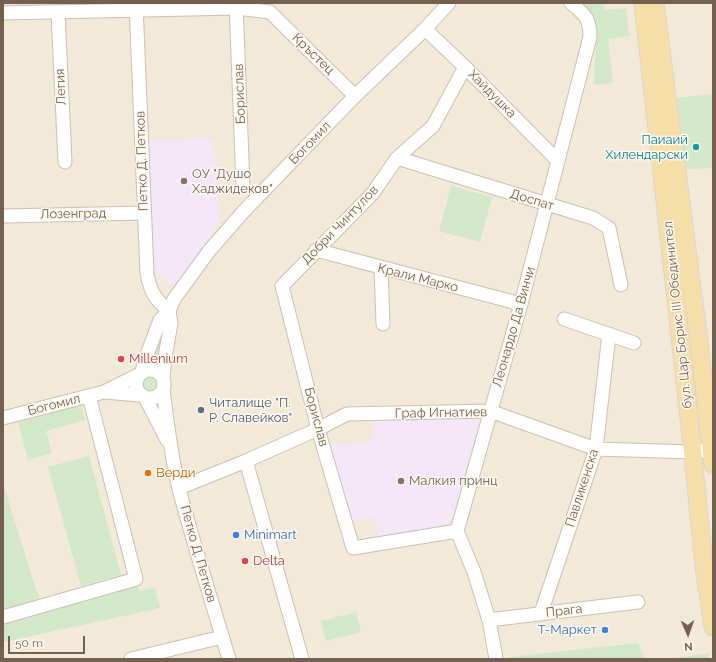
<!DOCTYPE html>
<html>
<head>
<meta charset="utf-8">
<style>
  body { margin:0 }
  #map { position:relative; width:716px; height:662px; overflow:hidden; background:#fbf6ea; font-family:Raleway,sans-serif }
  canvas { display:block }
  .frame { position:absolute; inset:0; border:4px solid #755f4f; pointer-events:none }
  .north { position:absolute; left:668px; top:614px; width:40px; height:40px; -webkit-text-stroke:3px #fefaf1; paint-order:stroke; rotate:178deg; font-size:11px; font-weight:700; line-height:16px; text-align:center; color:#755f4f }
  .north::after { content:''; display:block; margin:auto; width:14px; height:18px; background:#755f4f; clip-path:polygon(50% 0,100% 100%,50% 72%,0 100%) }
  .scale { position:absolute; left:8px; top:636px; width:77px; height:18px; box-sizing:border-box; border:2px solid #755f4f; border-top:0; padding-left:5px; font-size:12px; line-height:14px; white-space:nowrap; color:#755f4f; -webkit-text-stroke:3px #fefaf1; paint-order:stroke }
</style>
</head>
<body>
<div id="map">
<canvas width="716" height="662"></canvas>
<div class="frame"></div>
<div class="north">N</div>
<div class="scale">50 m</div>
</div>
<script>
const c = document.querySelector('canvas').getContext('2d');
c.lineJoin = 'round';
function fillPath(path, color) {
  c.fillStyle = color;
  c.fill(path, 'evenodd');
}
function stroke(path, color, width, dash) {
  c.strokeStyle = color;
  c.lineWidth = width;
  c.lineCap = dash ? 'butt' : 'round';
  c.setLineDash(dash || []);
  c.stroke(path);
}
function label(font, color, halo, rows, align = 'center') {
  c.font = font + ' Raleway,sans-serif';
  c.lineWidth = 3;
  c.setLineDash([]);
  c.textBaseline = 'middle';
  c.strokeStyle = halo;
  c.fillStyle = color;
  for (const [text, x, y, turn = 0] of rows) {
    c.save();
    c.translate(x, y);
    c.rotate((+turn || 0) * Math.PI / 180);
    c.textAlign = isNaN(turn) ? turn : align;
    if (halo) c.strokeText(text, 0, 0);
    c.fillText(text, 0, 0);
    c.restore();
  }
}
fillPath(new Path2D(`
  M3 3H713V659H3Z`), '#f2e9d9');
fillPath(new Path2D(`
  M214 138 220 222 174 288 154 270 149 140Z
  M476 418 480 422 450 523 378 539 374 517 350 522 330 445 372 441 373 419Z`), '#f3e7f8');
fillPath(new Path2D(`
  M3 3H64V4L3 6Z`), '#f8dedf');
fillPath(new Path2D(`
  M581 3H603L604 10 626 8 629 36 608 39 613 83 594 85 596 34 589 13Z
  M713 94V168L686 169 677 98Z
  M451 186 492 197 480 242 439 231Z
  M167 317 159 371 153 368H146Z
  M139 383a11 11 0 1 1 22 0a11 11 0 1 1-22 0Z
  M81 405 85 420 46 431 52 453 28 460 18 422Z
  M89 456 121 575 81 586 48 467Z
  M3 484 40 602 3 614Z
  M136 580 140 591 155 588 160 608 3 642V621Z
  M356 612 361 632 326 641 321 621Z
  M638 643 644 659H509V657Z
  M709 653 710 659H671L676 658Z`), '#d3e8c9');
const minor = new Path2D(`
  M136 3 147 274C151 293 154 298 169 311
  M236 3 243 186
  M270 12 355 96
  M3 13 237 8 270 12
  M58 13 65 162
  M425 29 465 67 558 161
  M397 158 593 218 609 228 621 285
  M3 216 144 213
  M316 250 521 304
  M381 268 383 324
  M564 319 634 343
  M136 384a14 14 0 1 1 28 0a14 14 0 1 1-28 0Z
  M142 371 148 352 160 320 169 311 174 299 209 251 244 211 355 96 425 29 449 3
  M163 378 165 357 171 323 169 311
  M163 389C167 422 171 456 179 489 194 546 212 602 229 659
  M104 392 140 395
  M145 397 167 440
  M3 418 104 392 138 375
  M246 461 302 659
  M179 488 246 461 318 429 347 414 490 411 596 449 693 452 713 449
  M457 531 353 548 318 429 282 286 373 193 397 158 433 126 465 67
  M541 613 596 449 609 334
  M3 617 136 579 89 396
  M489 620 638 602
  M131 659 222 637
  M496 659 489 620 474 572 457 531 521 304 590 37C590 18 585 15 571 3`);
const major = new Path2D(`
  M643 3 691 436 704 566 713 627
  M655 3 698 333 713 465`);
stroke(minor, '#cdbfb1', 15);
stroke(major, '#dbd5d1', 19);
stroke(minor, '#fff', 13);
stroke(major, '#f5dea8', 17);
for (const [x, y, r, color] of [
  [696,147,4,"#0f9aa8"],
  [184,181,4,"#8d6e63"],
  [121,359,4,"#e0444e"],
  [201,410,4,"#5c6f8a"],
  [148,473,4,"#e8710a"],
  [401,481,4,"#8d6e63"],
  [236,535,4,"#3f7fe0"],
  [245,561,4,"#e0444e"],
  [605,630,4,"#3f7fe0"]
]) {
  const dot = new Path2D();
  dot.arc(x, y, r, 0, 2 * Math.PI);
  c.fillStyle = color;
  c.fill(dot);
  stroke(dot, '#fefaf1', 1.5);
}
label('13px', '#755f4f', '#fefaf1', [
  ["Кръстец",313,54,44],
  ["Легия",61,87,-93],
  ["Борислав",240,94,-92],
  ["Хайдушка",492,94,45],
  ["Богомил",310,143,-46],
  ["Петко Д. Петков",142,161,-92],
  ["Доспат",532,200,17],
  ["Лозенград",73,214,-1],
  ["Добри Чинтулов",340,225,-46],
  ["Крали Марко",418,278,14],
  ["бул. Цар Борис III Обединител",678,315,-96],
  ["Леонардо Да Винчи",514,327,-74],
  ["Богомил",54,405,-14],
  ["Граф Игнатиев",441,413,-1],
  ["Борислав",316,417,75],
  ["Павликенска",582,488,-72],
  ["Петко Д. Петков",198,554,74],
  ["Прага",564,611,-7]
]);
label('13px', '#0d838f', '#fefaf1', [
  ["Паиаий",688,140],
  ["Хилендарски",688,155]
], 'right');
label('13px', '#785e54', '#fefaf1', [
  ["ОУ \"Душо",192,174],
  ["Хаджидеков\"",192,189],
  ["Малкия принц",409,481]
], 'left');
label('13px', '#be3a42', '#fefaf1', [
  ["Millenium",129,359],
  ["Delta",253,561]
], 'left');
label('13px', '#4e5e75', '#fefaf1', [
  ["Читалище \"П.",209,403],
  ["Р. Славейков\"",209,418]
], 'left');
label('13px', '#c56008', '#fefaf1', [
  ["Верди",156,473]
], 'left');
label('13px', '#366cbe', '#fefaf1', [
  ["Minimart",244,535],
  ["Т-Маркет",597,630,"right"]
], 'left');
</script>
</body>
</html>
